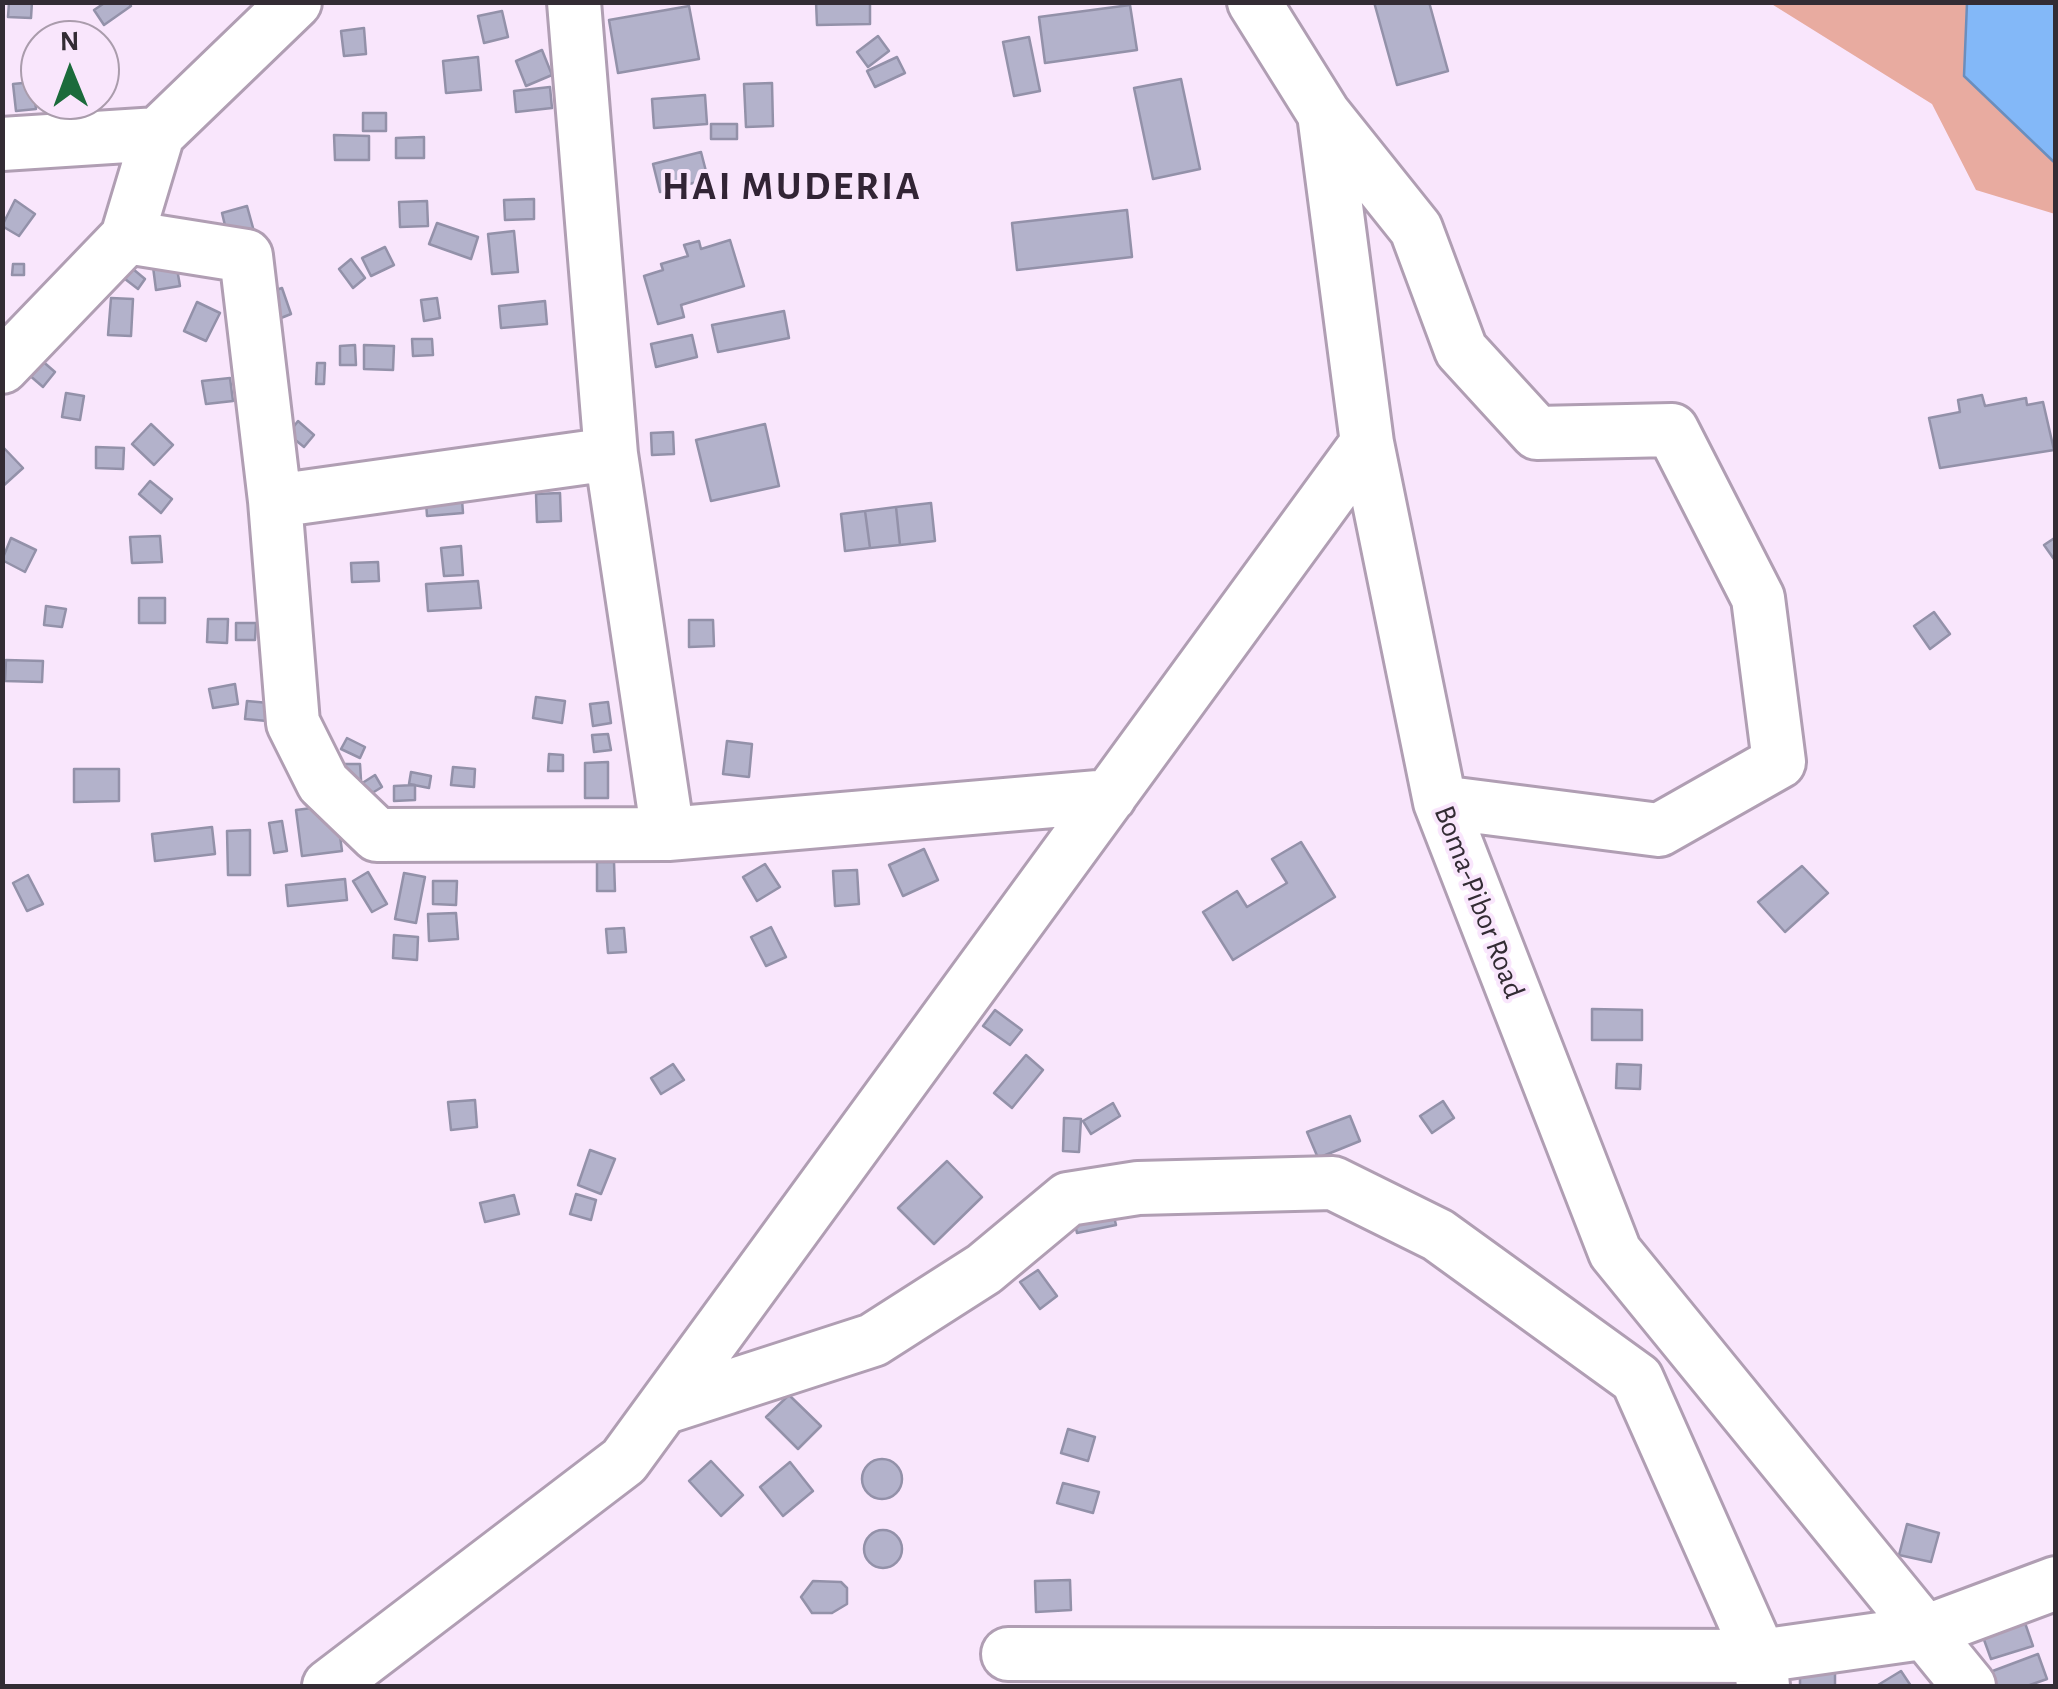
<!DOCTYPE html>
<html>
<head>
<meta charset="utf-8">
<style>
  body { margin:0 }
  #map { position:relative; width:2058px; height:1689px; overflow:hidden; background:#f9e6fc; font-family:"Alegreya Sans",sans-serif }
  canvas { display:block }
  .frame { position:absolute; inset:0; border:5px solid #332c34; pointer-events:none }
  .north { position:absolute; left:20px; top:20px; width:100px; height:100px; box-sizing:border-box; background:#f9e6fc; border:2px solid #aa9cac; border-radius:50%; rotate:359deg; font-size:28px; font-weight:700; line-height:40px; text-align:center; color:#332c34 }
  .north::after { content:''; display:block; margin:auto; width:35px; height:45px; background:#1b6b3b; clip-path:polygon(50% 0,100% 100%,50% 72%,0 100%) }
</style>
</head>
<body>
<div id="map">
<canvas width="2058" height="1689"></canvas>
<div class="frame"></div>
<div class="north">N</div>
</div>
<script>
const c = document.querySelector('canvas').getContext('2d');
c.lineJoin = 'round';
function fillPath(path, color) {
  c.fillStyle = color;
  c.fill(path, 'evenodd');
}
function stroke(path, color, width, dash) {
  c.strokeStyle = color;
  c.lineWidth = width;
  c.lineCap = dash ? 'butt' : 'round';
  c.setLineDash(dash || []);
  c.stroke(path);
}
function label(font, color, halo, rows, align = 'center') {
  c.font = font + ' "Alegreya Sans",sans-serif';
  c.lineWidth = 8;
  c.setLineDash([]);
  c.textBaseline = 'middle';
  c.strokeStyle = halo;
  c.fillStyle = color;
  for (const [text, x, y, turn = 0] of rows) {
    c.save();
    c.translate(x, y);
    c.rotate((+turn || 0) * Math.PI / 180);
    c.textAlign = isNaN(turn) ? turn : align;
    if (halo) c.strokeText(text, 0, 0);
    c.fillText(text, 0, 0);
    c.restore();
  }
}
fillPath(new Path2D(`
  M1770 3H1969L1964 76 2055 163V214L1976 190 1932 104Z`), '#e8aba0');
const water = new Path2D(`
  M1967 3H2055V163L1964 76Z`);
fillPath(water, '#83b8f8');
stroke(water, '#6b8ebd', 2.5);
const building = new Path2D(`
  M9 2H32L31 18 8 17Z
  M106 2H128L131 6 104 25 94 10Z
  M816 2H870V24L817 25Z
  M1374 2H1429L1448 71 1397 85Z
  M1130 5 1137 50 1045 63 1039 17Z
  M689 6 699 59 618 73 609 20Z
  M502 11 508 37 484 43 478 16Z
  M364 28 366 54 344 56 341 31Z
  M878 36 889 51 868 67 857 52Z
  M1029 37 1040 91 1014 96 1003 42Z
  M542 50 552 75 526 86 516 61Z
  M478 57 481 90 446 93 443 61Z
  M897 57 905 73 875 87 867 71Z
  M1181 79 1200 169 1153 179 1134 88Z
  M33 82 36 109 16 111 13 84Z
  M772 83 773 126 746 127 744 84Z
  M550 87 552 108 516 112 514 91Z
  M705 95 707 124 654 128 652 99Z
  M363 113H386V131H363Z
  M711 124H737V139H711Z
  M334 135 369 136V160H335Z
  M424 137V158H396V138Z
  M701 152 708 179 660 192 653 164Z
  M534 199V219L505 220 504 200Z
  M15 200 35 214 19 236 2 226Z
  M427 201 428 226 400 227 399 202Z
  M247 206 255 235 229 242 222 213Z
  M1127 210 1132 257 1017 270 1012 223Z
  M437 223 478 237 471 259 429 244Z
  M514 231 518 272 492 274 488 234Z
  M730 240 744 286 681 305 684 317 658 324 644 276 663 270 661 264 688 256 684 245 699 241 701 249Z
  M385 247 394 265 371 276 362 258Z
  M175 257 180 286 156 290 152 259Z
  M351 259 365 278 353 288 339 269Z
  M13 264H24V275H12Z
  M133 269 145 279 138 289 125 279Z
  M282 288 291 314 271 322 261 295Z
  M111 298 133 299 131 336 108 335Z
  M437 298 440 318 424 321 421 300Z
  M545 301 547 324 501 328 499 306Z
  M197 302 220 313 206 341 184 331Z
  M784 311 789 338 718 352 712 325Z
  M692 335 697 357 656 367 651 344Z
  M412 339H432L433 355 413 356Z
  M355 345 356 365H340V346Z
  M364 345 394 346 393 370 364 369Z
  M40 359 55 372 43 387 28 374Z
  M317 363H325L324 384H316Z
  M230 378 233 401 206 404 202 381Z
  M66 393 84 396 80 420 62 417Z
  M1982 395 1985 406 2026 398 2027 405 2043 402 2054 450 1940 468 1929 418 1960 412 1958 400Z
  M298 421 314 435 304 447 288 434Z
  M151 424 173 445 154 465 132 444Z
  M765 424 779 486 711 501 696 440Z
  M673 432 674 454 652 455 651 433Z
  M2 446 23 468 2 487Z
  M96 447 124 448 123 469 96 468Z
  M150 481 172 499 161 513 139 494Z
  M461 486 463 513 427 516 425 489Z
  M560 493 561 521 537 522 536 494Z
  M931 503 935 541 900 545 896 507Z
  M896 507 900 545 870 548 865 511Z
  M865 511 870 548 845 551 841 514Z
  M160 536 162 562 132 563 130 537Z
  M2056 537V562L2044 545Z
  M11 538 36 550 25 572 2 560Z
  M461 546 463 575 444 576 441 548Z
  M378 562 379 581 352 582 351 563Z
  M478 581 481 608 428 611 426 584Z
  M139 598H165V623H139Z
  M46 606 66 609 62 627 44 625Z
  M1934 612 1950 634 1930 649 1914 626Z
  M208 619H228L227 643 207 642Z
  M689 620H713L714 646 689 647Z
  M236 623H256L255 640H236Z
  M6 660 43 661 42 682 5 681Z
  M235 684 238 704 213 708 209 689Z
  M536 697 565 701 562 723 533 718Z
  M247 701 269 703 267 721 245 719Z
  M608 702 611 723 593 726 590 704Z
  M608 734 611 750 594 752 592 735Z
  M347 738 365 747 360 758 341 749Z
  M727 741 752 744 749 777 723 774Z
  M549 754 563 755V771H548Z
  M608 762V798H585V763Z
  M339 764H360L361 780 340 781Z
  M453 767 475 769 474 787 451 785Z
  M74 769H119V801L74 802Z
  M411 772 431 776 429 788 409 784Z
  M375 775 382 787 364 798 356 787Z
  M415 785V800L394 801V786Z
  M336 805 342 851 302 856 296 810Z
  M282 821 287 851 274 853 269 823Z
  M212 827 215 854 155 861 152 834Z
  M250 830V875H228L227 831Z
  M1301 842 1335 897 1233 960 1203 912 1237 891 1247 907 1287 883 1272 859Z
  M924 849 938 880 903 896 889 865Z
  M597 862H614L615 891H597Z
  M765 864 780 887 757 901 743 877Z
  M1802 866 1828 893 1785 932 1758 902Z
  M857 870 859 904 835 906 833 871Z
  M368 872 387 904 372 912 353 881Z
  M404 873 425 877 416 923 395 919Z
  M28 875 43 904 27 911 13 883Z
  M345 879 347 900 288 906 286 885Z
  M433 881H457L456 905 433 904Z
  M456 913 458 939 429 941 428 914Z
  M771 927 786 957 766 966 751 937Z
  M624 928 626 952 608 953 606 929Z
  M394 935 418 937 417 960 393 958Z
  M1592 1009 1642 1010V1040H1592Z
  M995 1010 1022 1030 1010 1045 983 1026Z
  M1026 1055 1043 1070 1012 1108 994 1093Z
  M673 1064 684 1080 661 1094 651 1078Z
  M1617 1064 1641 1065 1640 1089 1616 1088Z
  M475 1100 477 1127 451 1130 448 1102Z
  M1443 1101 1454 1118 1432 1133 1420 1116Z
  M1113 1103 1120 1116 1091 1134 1083 1121Z
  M1350 1116 1360 1141 1318 1158 1307 1132Z
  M1064 1118 1081 1119 1079 1152 1063 1151Z
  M590 1150 615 1159 601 1194 578 1185Z
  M947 1161 982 1197 934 1244 898 1208Z
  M576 1194 596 1200 591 1220 570 1214Z
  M514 1195 519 1214 485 1222 480 1203Z
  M1112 1208 1116 1225 1077 1233 1073 1216Z
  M1038 1270 1057 1296 1040 1309 1020 1282Z
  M789 1395 821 1426 798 1449 766 1417Z
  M1068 1429 1095 1437 1088 1461 1061 1453Z
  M862 1479a20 20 0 1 1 40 0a20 20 0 1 1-40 0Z
  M711 1461 743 1495 721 1516 689 1481Z
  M790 1462 813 1491 783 1516 760 1487Z
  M1063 1483 1099 1492 1093 1513 1057 1503Z
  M1907 1524 1939 1533 1931 1562 1899 1555Z
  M864 1549a19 19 0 1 1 38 0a19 19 0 1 1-38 0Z
  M1070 1580 1071 1610 1036 1612 1035 1581Z
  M813 1581 841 1582 847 1588V1604L832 1613H812L801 1597Z
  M2025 1623 2033 1646 1991 1659 1983 1637Z
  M2038 1654 2047 1679 2027 1686H1996L1990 1672Z
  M1800 1667H1835V1686H1800Z
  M1901 1671 1911 1686H1879L1878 1685Z`);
fillPath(building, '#b3b2cb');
stroke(building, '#9391a9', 2.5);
const minor = new Path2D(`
  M574 2 611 454 668 834 1110 796
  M1254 2 1324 114 1367 443 1440 802 1615 1252 1969 1686
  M1324 114 1416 229 1461 350 1537 433 1672 430 1758 598 1779 762 1659 830 1440 802
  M2 144 158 134
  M127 237 246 256 275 501 293 723 323 783 377 835 668 834
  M2 367 127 237 158 134 295 2
  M275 501 611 454
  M663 1408 873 1340 984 1269 1068 1199 1138 1188 1333 1183 1438 1235 1637 1379 1760 1656 1763 1686
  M1008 1654 1760 1656 1922 1633 2056 1583
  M329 1686 624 1461 1367 443`);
stroke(minor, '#b09eb3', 58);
stroke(minor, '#fff', 52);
label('30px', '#332c34', '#f9e6fc', [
  ["Boma-Pibor Road",1479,902,69]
]);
c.letterSpacing = '2.5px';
label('bold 40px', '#322435', '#f9e6fc', [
  ["HAI MUDERIA",792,187]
]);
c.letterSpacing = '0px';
</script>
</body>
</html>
